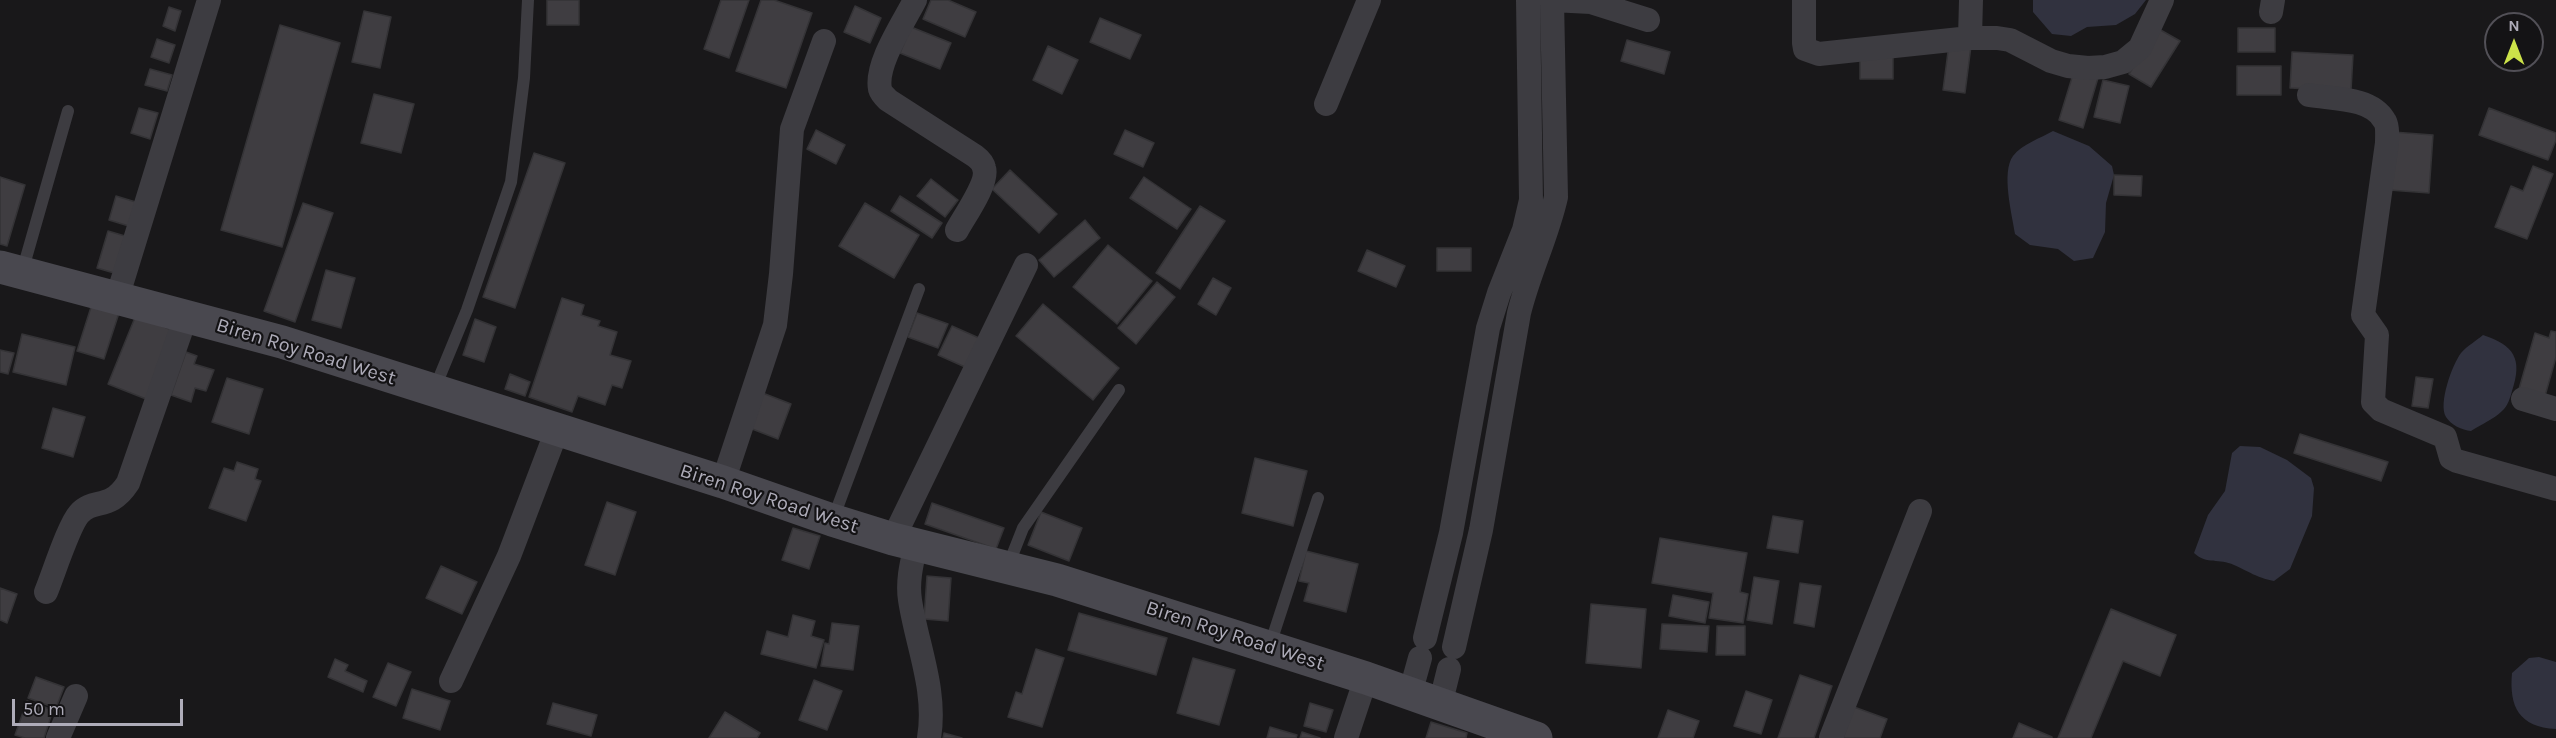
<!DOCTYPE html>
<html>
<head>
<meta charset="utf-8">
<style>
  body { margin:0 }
  #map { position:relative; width:2556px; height:738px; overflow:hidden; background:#19181a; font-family:Karla,sans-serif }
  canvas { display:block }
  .north { position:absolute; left:2484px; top:12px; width:60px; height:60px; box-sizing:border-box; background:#141315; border:2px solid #525057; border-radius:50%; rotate:0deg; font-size:16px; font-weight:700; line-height:24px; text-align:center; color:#aeacb9 }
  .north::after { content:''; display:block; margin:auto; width:21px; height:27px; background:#cce249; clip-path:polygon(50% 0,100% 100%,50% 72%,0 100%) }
  .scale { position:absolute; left:12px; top:699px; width:171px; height:27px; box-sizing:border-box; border:3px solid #aeacb9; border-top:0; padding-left:8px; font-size:18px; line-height:21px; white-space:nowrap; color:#aeacb9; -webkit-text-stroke:4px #141315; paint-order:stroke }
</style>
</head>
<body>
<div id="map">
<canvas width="2556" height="738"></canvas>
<div class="north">N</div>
<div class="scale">50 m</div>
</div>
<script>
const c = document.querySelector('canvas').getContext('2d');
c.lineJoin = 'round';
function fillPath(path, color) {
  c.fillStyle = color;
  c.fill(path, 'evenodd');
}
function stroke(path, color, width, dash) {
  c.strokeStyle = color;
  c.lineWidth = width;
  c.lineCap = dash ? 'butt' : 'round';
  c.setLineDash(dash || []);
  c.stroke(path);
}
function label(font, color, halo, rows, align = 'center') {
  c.font = font + ' Karla,sans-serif';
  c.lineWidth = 4.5;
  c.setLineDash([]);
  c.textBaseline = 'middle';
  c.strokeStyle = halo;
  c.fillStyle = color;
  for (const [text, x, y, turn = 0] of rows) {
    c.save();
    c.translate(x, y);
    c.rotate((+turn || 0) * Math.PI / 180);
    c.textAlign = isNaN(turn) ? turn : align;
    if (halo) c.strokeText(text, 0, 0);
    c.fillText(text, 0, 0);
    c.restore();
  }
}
fillPath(new Path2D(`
  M2033 0H2146L2135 14 2116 25 2087 27 2071 36 2052 34 2033 12Z
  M2053 131 2089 146 2112 166 2114 175 2106 203 2105 232 2093 258 2074 261 2058 249 2030 245 2015 234C2012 214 2001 172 2013 156 2022 144 2041 138 2053 131Z
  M2483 335C2514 345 2523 359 2512 391 2510 398 2508 406 2502 411 2494 419 2480 425 2471 431 2462 430 2451 425 2446 417 2438 404 2452 365 2461 353 2467 346 2476 341 2483 335Z
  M2240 446 2260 447 2287 460 2311 478 2314 488 2312 516 2290 569 2274 581C2255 577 2250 572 2234 565 2219 558 2207 565 2194 553L2208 515 2225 491 2232 453Z
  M2539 657 2556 662V729C2519 727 2509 707 2512 673L2529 658Z`), '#31323f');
const building = new Path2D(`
  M547 0H579V25H547Z
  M721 0H749L729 58 704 49Z
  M761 0H774L812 13 786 88 736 71Z
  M931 0H948L976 12 965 37 923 19Z
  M855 6 881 18 870 43 844 32Z
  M169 7 181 11 175 31 163 26Z
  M364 11 391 17 380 68 352 62Z
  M1100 18 1141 35 1130 59 1090 42Z
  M280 25 340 43 282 247 221 230Z
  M911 27 951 43 940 69 900 53Z
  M2157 28 2180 41 2151 87 2129 74Z
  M2238 28H2275V52H2238Z
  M157 39 175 45 169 63 151 57Z
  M1627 40 1670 52 1664 74 1621 61Z
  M1949 44 1971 46 1965 93 1943 90Z
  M1048 46 1078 60 1062 94 1033 80Z
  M2292 52 2353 55 2351 91 2290 88Z
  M1860 54H1893V79H1860Z
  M2237 66H2281V95H2237Z
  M150 69 172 75 167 91 145 85Z
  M2074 71 2098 78 2083 128 2059 120Z
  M2103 80 2129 86 2120 123 2094 117Z
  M374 94 414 104 401 153 361 143Z
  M139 108 158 113 150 139 131 133Z
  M2489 108 2556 133V140L2548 160 2479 135Z
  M816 130 845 145 836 164 807 149Z
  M1125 130 1154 143 1143 167 1114 154Z
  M2393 132 2433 135 2429 193 2389 190Z
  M534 153 565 163 515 308 483 297Z
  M2533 166 2553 174 2527 239 2495 227 2511 186 2523 191Z
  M1010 170 1057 214 1039 233 992 189Z
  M2114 175 2142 176 2141 196 2114 195Z
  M0 177 25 185 7 246 0 244Z
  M1144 177 1191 209 1177 229 1130 198Z
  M931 179 958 200 945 217 917 196Z
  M116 196 139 203 132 227 109 220Z
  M900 196 942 223 932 238 891 211Z
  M303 203 333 213 295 322 264 311Z
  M865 203 919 235 894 278 839 246Z
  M1200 206 1225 221 1180 289 1156 273Z
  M1085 220 1100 238 1054 277 1039 260Z
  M108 231 125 236 114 273 97 268Z
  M1108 245 1152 281 1117 324 1073 287Z
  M1437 248H1471V271H1437Z
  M1367 250 1405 266 1396 287 1358 271Z
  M326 270 355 278 341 328 312 320Z
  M1213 278 1231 288 1216 315 1198 304Z
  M1157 282 1175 297 1136 344 1118 328Z
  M562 298 584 305 581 315 600 321 598 326 617 332 610 355 631 361 622 388 612 385 605 405 578 396 572 412 529 397Z
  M92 304 119 313 104 359 77 351Z
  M1043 304 1119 368 1093 400 1016 336Z
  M917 313 948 324 938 348 908 337Z
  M136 315 174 331 146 399 108 384Z
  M475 319 496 327 484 362 463 355Z
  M952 326 979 338 965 367 938 355Z
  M2551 331 2556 332V357L2545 396 2519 389 2535 333 2549 338Z
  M22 334 75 347 66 385 13 372Z
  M0 350 14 353 8 374 0 372Z
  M186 352 197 356 194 364 214 370 206 391 195 388 191 402 171 395Z
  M510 374 530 382 525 396 505 389Z
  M2416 377 2433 379 2428 408 2412 406Z
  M227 378 263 389 249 434 212 422Z
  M760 392 791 404 778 439 747 427Z
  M53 408 85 417 73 457 42 448Z
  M2300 434 2388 462 2381 481 2294 453Z
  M1255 458 1307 471 1293 526 1242 513Z
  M237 462 258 469 255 479 261 481 246 521 209 508 224 468 234 471Z
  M607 502 636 512 615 575 585 565Z
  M932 503 1004 528 996 549 925 524Z
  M1041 512 1082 528 1069 561 1028 545Z
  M1773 516 1803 521 1798 553 1767 548Z
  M793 528 820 536 809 569 782 560Z
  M1660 538 1747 553 1740 592 1748 594 1743 623 1709 618 1713 593 1652 583Z
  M1306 551 1358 564 1346 612 1304 601 1309 583 1299 581Z
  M441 566 477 582 462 614 426 598Z
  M927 576 951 578 948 621 924 619Z
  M1754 577 1779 581 1772 624 1747 620Z
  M1800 583 1821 586 1814 627 1794 623Z
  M0 588 17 594 7 623 0 620Z
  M1673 595 1709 602 1705 623 1669 616Z
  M1591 604 1646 609 1641 668 1586 663Z
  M2111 609 2176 635 2160 676 2123 661 2091 738H2058Z
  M1079 613 1167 638 1156 675 1068 650Z
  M793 615 815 621 811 636 824 640 816 668 761 654 767 631 788 637Z
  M832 623 859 626 853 670 821 666 825 643 829 644Z
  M1662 624 1709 626 1707 652 1660 649Z
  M1717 626H1745V655H1716Z
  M1036 649 1064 658 1042 727 1008 717 1016 692 1022 694Z
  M1193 658 1235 670 1219 725 1177 713Z
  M335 659 348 665 345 671 367 681 363 692 328 677Z
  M388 663 411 672 396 706 373 697Z
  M1800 675 1832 686 1814 738H1778Z
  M36 677 64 687 56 708 28 698Z
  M814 680 842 691 827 730 799 720Z
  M412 689 450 701 440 730 403 718Z
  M1746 691 1772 700 1761 734 1734 726Z
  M27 701 53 710 44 738H25L15 735Z
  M553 703 597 715 591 736 547 724Z
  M1310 703 1333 710 1326 732 1304 726Z
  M1854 707 1887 719 1880 738H1843Z
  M1668 710 1699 721 1693 738H1658Z
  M725 712 760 733 757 738H709Z
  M1431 722 1467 733 1466 738H1426Z
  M2019 723 2052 737V738H2013Z
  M1270 727 1297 735 1296 738H1267Z
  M1302 732 1320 738H1300Z
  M944 733 962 738H943Z`);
fillPath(building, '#3f3d41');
stroke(building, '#343336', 1.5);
stroke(new Path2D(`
  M22 272 68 111
  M434 390 467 310 511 182 524 78 528 0
  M833 519 919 289
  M1008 566 1023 528 1119 390
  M1270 645 1318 498`), '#3d3c41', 12);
stroke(new Path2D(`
  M915 0C904 22 875 64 880 89 881 93 884 96 888 100L975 156C979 159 983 163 984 168 989 182 964 217 957 230
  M1552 0 1591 2 1648 20
  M1804 0V43L1805 49 1819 54 1970 38H1997L2010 40 2051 61 2068 66 2088 68 2105 67 2123 62 2140 48 2162 0
  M2271 12 2273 0
  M1970 38 1971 0
  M2309 95C2332 99 2371 97 2384 120 2388 125 2387 136 2387 143L2363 315 2377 335 2373 402 2381 410 2445 437 2451 458 2457 461 2556 489
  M1326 104 1369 0
  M117 298 209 0
  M2523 399 2556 409
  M723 482 775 325 781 274 792 129 824 41
  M893 539 1026 265
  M916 544C912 562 907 581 910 600 917 646 937 690 929 738
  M46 592C53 575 69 525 79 514 94 497 109 512 128 483L186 316
  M1425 638 1451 533 1488 328 1499 293 1524 230 1531 200 1528 0
  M1454 647 1481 530 1519 313C1529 272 1547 237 1556 197L1552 0
  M451 681 509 556 557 430
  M1410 694 1420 658
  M1440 705 1449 669
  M58 738 76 696
  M1346 738 1366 678
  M1831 738 1920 511`), '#3d3c41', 24);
stroke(new Path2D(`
  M0 267 282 342 723 482 832 520 893 539 1057 580 1366 678 1536 738`), '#49484f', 33);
label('20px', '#aeacb9', '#141315', [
  ["Biren Roy Road West",306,352,17],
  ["Biren Roy Road West",769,499,18],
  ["Biren Roy Road West",1235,636,18]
]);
</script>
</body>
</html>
